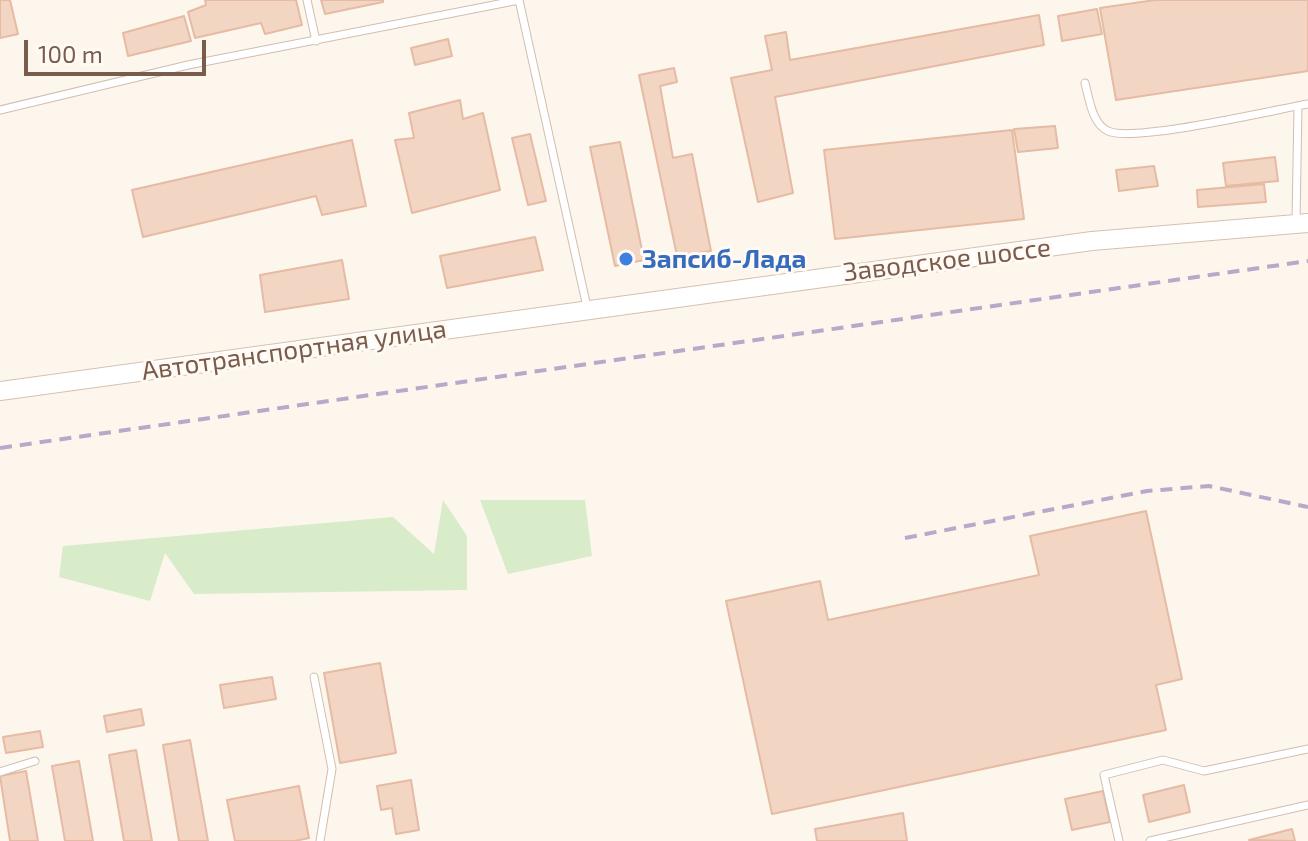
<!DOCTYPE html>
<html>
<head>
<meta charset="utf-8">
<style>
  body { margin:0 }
  #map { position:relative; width:1308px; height:841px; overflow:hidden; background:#fdf6ec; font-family:"Exo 2",sans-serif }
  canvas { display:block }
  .scale { position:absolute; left:24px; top:40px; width:182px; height:36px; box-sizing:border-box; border:4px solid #7a5c4d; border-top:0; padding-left:10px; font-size:24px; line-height:28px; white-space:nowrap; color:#7a5c4d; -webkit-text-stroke:6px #fffaf3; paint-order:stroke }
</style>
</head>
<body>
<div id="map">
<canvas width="1308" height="841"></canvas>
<div class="scale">100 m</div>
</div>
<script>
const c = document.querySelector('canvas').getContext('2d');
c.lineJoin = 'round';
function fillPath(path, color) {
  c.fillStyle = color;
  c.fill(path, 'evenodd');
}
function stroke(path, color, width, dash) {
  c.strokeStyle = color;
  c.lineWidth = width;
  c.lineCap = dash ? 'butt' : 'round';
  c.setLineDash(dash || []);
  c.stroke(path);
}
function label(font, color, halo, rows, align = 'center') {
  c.font = font + ' "Exo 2",sans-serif';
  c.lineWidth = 6;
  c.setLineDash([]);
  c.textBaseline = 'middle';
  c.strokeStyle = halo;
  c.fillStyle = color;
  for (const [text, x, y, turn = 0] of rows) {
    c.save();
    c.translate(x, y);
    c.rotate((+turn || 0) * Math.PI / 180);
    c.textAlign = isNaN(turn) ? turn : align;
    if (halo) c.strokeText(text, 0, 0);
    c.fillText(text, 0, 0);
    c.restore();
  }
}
fillPath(new Path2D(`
  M443 500 467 536V590L194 594 165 553 150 601 59 577 63 546 393 517 434 554Z
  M480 500H585L592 556 508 574Z`), '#d8ecc9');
const building = new Path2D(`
  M0 0H10L18 34 0 38Z
  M205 0H296L302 25 265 34 261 23 195 38 188 12 206 5Z
  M321 0H383V2L325 14Z
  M1155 0H1308V71L1116 100 1100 8Z
  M1097 9 1102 34 1062 41 1058 16Z
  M1039 15 1044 45 775 97 793 193 758 202 731 78 772 70 765 36 786 32 790 60Z
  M184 16 191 41 128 56 123 33Z
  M448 39 452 56 415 65 411 48Z
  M674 68 677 82 660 86 673 158 692 154 711 251 677 256 639 75Z
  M460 100 463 119 483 113 500 190 412 213 395 140 414 138 409 113Z
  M1055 126 1058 148 1018 152 1014 129Z
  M1012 130 1024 219 835 239 824 150Z
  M530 134 546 201 528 205 512 138Z
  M352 140 366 206 322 215 316 196 143 237 132 190Z
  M620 142 644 260 615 266 590 147Z
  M1275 157 1278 181 1226 186 1223 163Z
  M1154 166 1158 186 1119 191 1116 170Z
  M1264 184 1266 202 1198 207 1197 190Z
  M535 237 543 270 447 288 440 256Z
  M342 260 349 299 265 312 260 275Z
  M1146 511 1182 679 1156 685 1166 730 772 814 726 601 820 581 828 620 1039 575 1030 536Z
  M380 663 396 753 340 763 324 673Z
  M272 677 276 699 224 708 220 685Z
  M141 709 144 725 107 732 104 716Z
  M40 731 43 747 6 753 3 737Z
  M190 740 208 841H179L163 745Z
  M136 750 152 841H124L109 755Z
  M79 761 93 841H65L52 766Z
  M26 771 38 841H10L0 776Z
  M411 780 419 830 396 834 392 808 381 810 377 786Z
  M1184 785 1190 812 1149 822 1143 795Z
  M299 786 309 838 295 841H235L227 800Z
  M1103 791 1110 822 1072 830 1065 799Z
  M903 813 907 841H817L815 829Z
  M1292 829 1295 841 1249 840Z`);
fillPath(building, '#f3d5c3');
stroke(building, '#e6bba3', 2);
const service = new Path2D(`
  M307 0 316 41
  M1085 83C1089 98 1092 124 1108 131 1133 143 1273 110 1308 104
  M0 110 188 65 519 0 587 307
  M1296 221 1298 106
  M314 677 332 769 320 841
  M0 772 35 761
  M1119 841 1104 775 1163 760 1204 771 1308 749
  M1150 841 1308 805`);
const secondary = new Path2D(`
  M0 391 1092 241 1308 223`);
stroke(service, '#d1beb0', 9);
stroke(secondary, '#d6c0b0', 20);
stroke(service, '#fff', 7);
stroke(secondary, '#fff', 18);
stroke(new Path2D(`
  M0 448 1308 261
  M905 538 1147 491 1209 486 1308 507`), '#b9a8c9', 4, [12, 8]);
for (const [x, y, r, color] of [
  [626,259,8,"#3f7fe0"]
]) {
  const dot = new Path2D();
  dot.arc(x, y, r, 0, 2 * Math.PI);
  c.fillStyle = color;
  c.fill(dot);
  stroke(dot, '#fffaf3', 3);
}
label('bold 26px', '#366cbe', '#fffaf3', [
  ["Запсиб-Лада",642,259]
], 'left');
label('26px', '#7a5c4d', '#fffaf3', [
  ["Заводское шоссе",947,260,-7],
  ["Автотранспортная улица",294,350,-8]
]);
</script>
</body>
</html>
